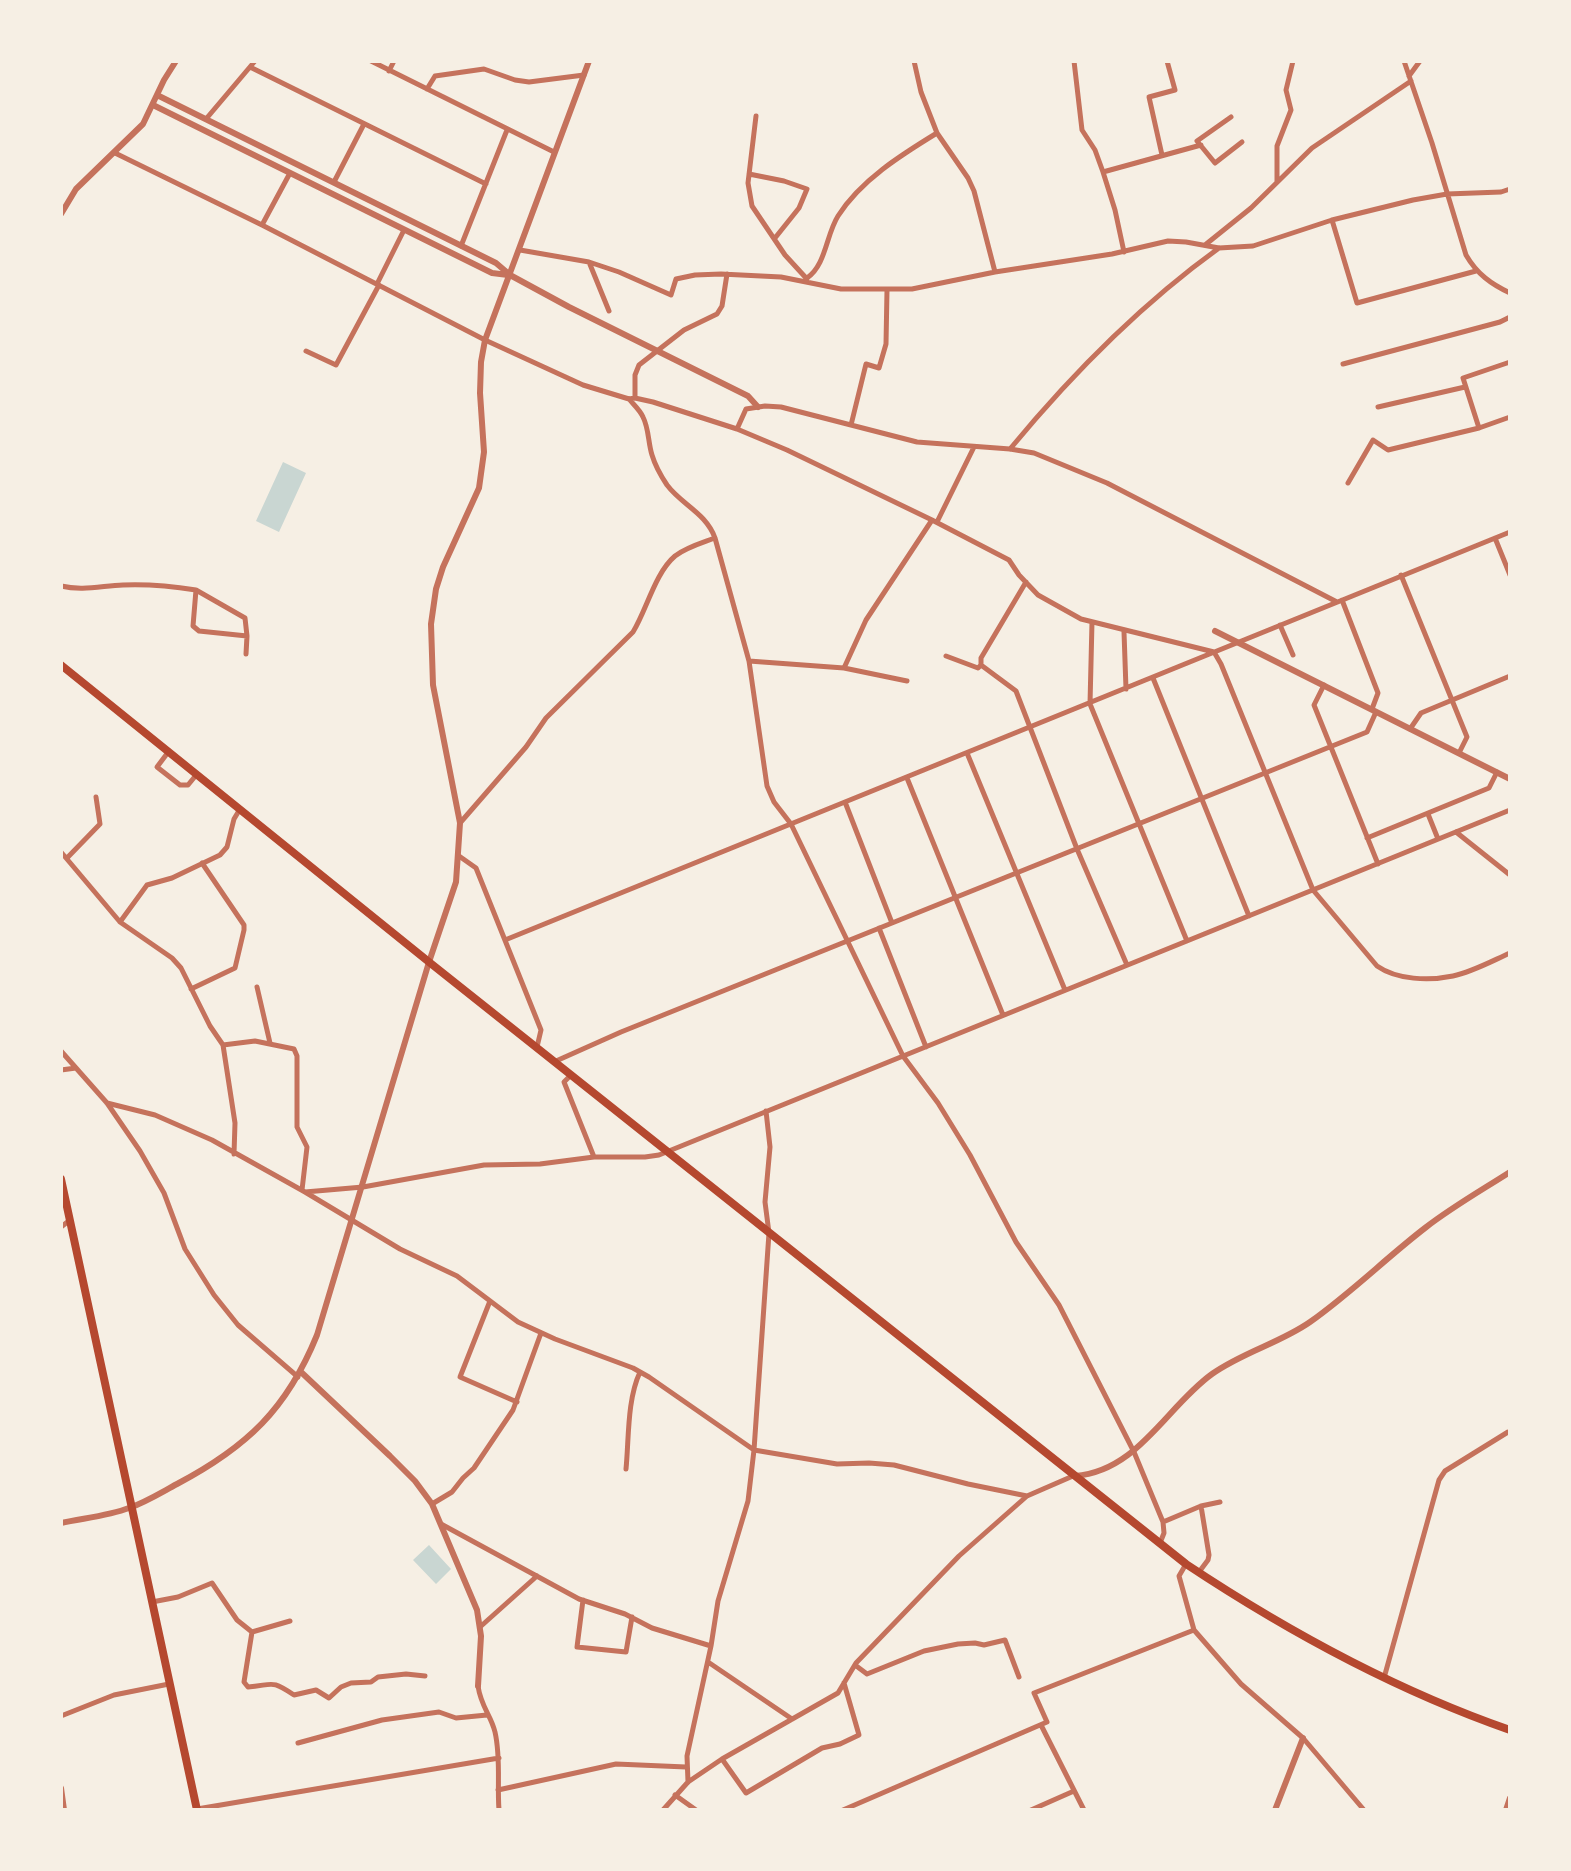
<!DOCTYPE html>
<html>
<head>
<meta charset="utf-8">
<style>
  body { margin:0 }
  #map { position:relative; width:1571px; height:1871px; overflow:hidden; background:#f6efe4; font-family:"Open Sans",sans-serif }
  canvas { display:block }
  .frame { position:absolute; inset:0; border:63px solid #f6efe4; pointer-events:none }
</style>
</head>
<body>
<div id="map">
<canvas width="1571" height="1871"></canvas>
<div class="frame"></div>
</div>
<script>
const c = document.querySelector('canvas').getContext('2d');
c.lineJoin = 'round';
function fillPath(path, color) {
  c.fillStyle = color;
  c.fill(path, 'evenodd');
}
function stroke(path, color, width, dash) {
  c.strokeStyle = color;
  c.lineWidth = width;
  c.lineCap = dash ? 'butt' : 'round';
  c.setLineDash(dash || []);
  c.stroke(path);
}
fillPath(new Path2D(`
  M283 462 306 473 279 532 256 521Z
  M429 1545 451 1569 436 1584 413 1560Z`), '#c9d6d2');
stroke(new Path2D(`
  M371 61 554 152
  M914 61 921 92 937 133 968 178 974 191 995 272
  M1074 61 1082 130 1095 150 1103 172 1115 210 1124 252
  M1404 61 1432 143 1466 255C1477 274 1491 284 1510 293
  M250 67 486 184
  M389 71 394 61
  M1409 76 1420 61
  M427 89 435 76 484 69 515 80 529 82 584 75
  M756 116 748 183 752 206 785 255 807 279
  M1231 117 1197 141 1215 163 1242 142
  M206 119 255 61
  M115 153 262 225 485 340 583 385 629 399 635 398 653 402 737 429 787 450 932 520 1009 560 1019 575 1038 595 1081 619 1214 652 1221 664 1313 890 1377 966C1397 980 1429 981 1453 976 1472 972 1492 961 1510 953
  M1162 155 1149 97 1175 90 1167 61
  M1103 172 1201 145
  M749 174 784 181 807 189 799 208 775 238
  M334 182 364 124
  M1277 182V146L1291 110 1286 90 1293 61
  M1332 220 1357 303 1476 271
  M262 225 290 173
  M1205 245 1251 208 1312 148 1411 81
  M461 246 507 130
  M520 250 589 262 619 272 671 295 676 279 695 275 721 274 781 277 841 289H912L995 272 1112 254 1168 241 1186 242 1219 248 1253 246 1332 220 1413 200 1447 194 1501 192 1510 189
  M589 262 609 311
  M807 278C826 265 826 235 838 216 861 180 901 155 937 133
  M377 284 404 230
  M306 351 336 365 379 285
  M1510 362 1463 378 1479 428 1510 417
  M1343 364 1500 322 1510 317
  M635 398V375L639 365 684 330 717 314 722 306 727 274
  M629 399C634 405 640 410 643 417 649 429 648 442 652 455 655 465 661 476 667 485 682 505 706 513 715 538L749 661 767 786 774 802 791 824 903 1056 938 1103 970 1155 1016 1242 1059 1305 1134 1452 1163 1522 1164 1533 1160 1543
  M1378 407 1465 387
  M851 425 866 364 879 368 886 344 887 290
  M737 429 746 409 765 406 781 407 917 442 1010 449 1034 453 1107 483 1337 602
  M1010 449C1072 374 1140 305 1219 248
  M1348 483 1373 440 1388 450 1479 428
  M937 522 974 447
  M1495 538 1510 575
  M1401 575 1467 737 1459 753
  M1026 582 981 658V665L1016 691 1077 849 1127 965
  M61 586C82 591 101 586 123 585 147 584 171 586 196 590L193 626 199 631 247 636 246 654
  M196 590 245 618 247 636
  M1342 600 1378 693 1372 709
  M1092 622 1090 704 1187 941
  M1280 625 1293 655
  M1124 632 1126 689
  M946 656 978 668 981 665
  M749 661 844 668 907 681
  M844 668 866 620 932 520
  M1153 678 1249 916
  M1324 685 1314 705 1378 864
  M1410 729 1421 713 1510 676
  M169 751 157 767 180 785H188L197 774
  M967 753 1065 990
  M907 778 1003 1015
  M845 802 892 923
  M1428 814 1438 839
  M460 823 526 747 546 718 633 632C647 609 655 573 675 556 687 547 702 543 715 538
  M1456 832 1510 875
  M1367 838 1489 788 1497 772
  M61 852 120 922 172 958 181 968 210 1026 223 1045 235 1123 234 1154
  M459 856 476 868 541 1030 537 1047
  M67 858 100 824 96 797
  M120 922 147 885 172 878 220 855 227 847 234 819 240 809
  M879 928 926 1047
  M505 940 1510 532
  M257 987 270 1043
  M191 989 235 968 244 930V925L202 863
  M223 1045 255 1041 294 1049 297 1056V1127L307 1147 302 1190
  M61 1051 107 1103 140 1151 164 1193 185 1249 214 1295 238 1325 298 1377
  M556 1061 621 1032 1367 732 1376 712
  M61 1070 76 1068
  M571 1075 564 1082 594 1157
  M107 1103 155 1115 212 1140 305 1192 400 1249 457 1276 518 1322 555 1339 633 1368 649 1377 754 1450 837 1464 869 1463 894 1465 968 1484 1027 1496
  M305 1192 363 1187 484 1165 540 1164 594 1157H645L659 1155 1510 810
  M61 1227 70 1220
  M490 1301 460 1377 517 1402
  M626 1469C629 1438 627 1400 640 1372
  M432 1504 452 1492 463 1478 474 1468 513 1410 541 1333
  M1163 1522 1201 1506 1220 1502
  M441 1524 579 1599 625 1614 652 1628 711 1646
  M1186 1564 1179 1576 1194 1630 1241 1684 1303 1738 1364 1810
  M1199 1572 1208 1560 1209 1555 1201 1506
  M583 1600 577 1647 626 1652 632 1617
  M152 1602 178 1597 212 1583 237 1620 252 1632
  M480 1627 537 1576
  M252 1632 244 1682 248 1687C274 1685 270 1679 294 1695L316 1690 329 1698 341 1687 351 1683 371 1682 378 1677 406 1674 425 1676
  M252 1632 290 1621
  M708 1662 792 1719
  M855 1665 867 1674 924 1651 958 1644 975 1643 984 1645 1005 1640 1019 1677
  M1384 1678 1439 1480 1445 1471 1508 1432 1510 1433
  M478 1686C481 1707 491 1715 495 1732 501 1758 497 1784 499 1810
  M61 1716 114 1695 169 1684
  M1041 1725 1084 1810
  M298 1743 382 1720 439 1712 456 1718 487 1715
  M722 1759 746 1793 822 1748 840 1744 859 1735 844 1683
  M688 1782 687 1756 711 1646 718 1601 748 1501 754 1450 769 1233 765 1202 770 1147 766 1111
  M498 1790 616 1764 686 1767
  M675 1795 696 1810
  M197 1809 499 1758
  M663 1810 688 1782 722 1759 838 1693 856 1663 959 1556 1027 1496 1073 1476
  M843 1810 1047 1722 1034 1693 1194 1630
  M1031 1810 1074 1791`), '#c5725c', 5);
stroke(new Path2D(`
  M157 95 496 263 510 275 569 307 748 396 758 407
  M153 105 492 273 508 275
  M61 214 76 189 143 124 164 80 176 61
  M1215 631 1510 779
  M301 1372 390 1456 415 1481 432 1504 477 1610 481 1636 478 1686
  M1075 1476C1138 1471 1166 1407 1212 1374 1243 1352 1280 1343 1310 1322 1351 1293 1386 1258 1425 1228 1452 1207 1482 1190 1510 1172
  M61 1523C84 1518 108 1516 129 1508 146 1502 162 1492 177 1484 247 1447 287 1409 317 1335L429 962 456 882 460 823 433 685 431 624 436 589 443 567 479 488 484 452 480 393 481 362 485 340 589 61
  M61 1788 64 1810
  M1275 1810 1303 1738
  M1506 1810 1510 1798`), '#c5725c', 6);
stroke(new Path2D(`
  M61 665 429 962 1186 1564C1287 1631 1395 1690 1510 1730
  M61 1179 197 1810`), '#b5482f', 8);
</script>
</body>
</html>
